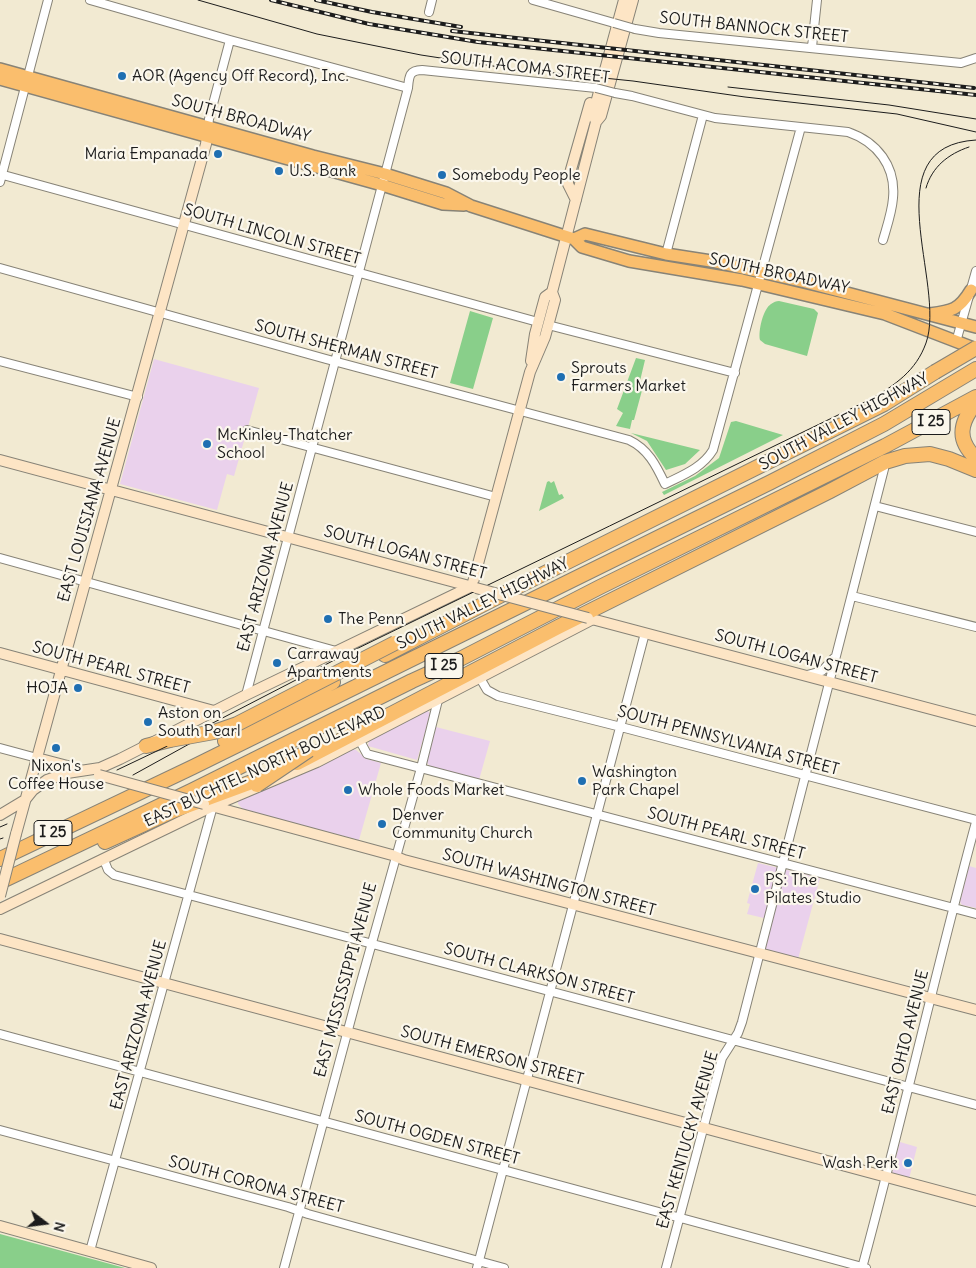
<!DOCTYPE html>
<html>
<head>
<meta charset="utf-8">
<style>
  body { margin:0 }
  #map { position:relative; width:976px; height:1268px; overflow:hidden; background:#f2ead2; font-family:Delius,sans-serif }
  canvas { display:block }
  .north { position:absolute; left:20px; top:1198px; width:50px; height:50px; -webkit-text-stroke:4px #fbf7ec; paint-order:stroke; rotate:105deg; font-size:14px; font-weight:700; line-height:20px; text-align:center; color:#1c1c1c }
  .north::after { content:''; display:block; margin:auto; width:18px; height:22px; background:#1c1c1c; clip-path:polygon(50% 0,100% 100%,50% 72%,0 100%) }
</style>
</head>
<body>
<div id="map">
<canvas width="976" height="1268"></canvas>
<div class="north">N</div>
</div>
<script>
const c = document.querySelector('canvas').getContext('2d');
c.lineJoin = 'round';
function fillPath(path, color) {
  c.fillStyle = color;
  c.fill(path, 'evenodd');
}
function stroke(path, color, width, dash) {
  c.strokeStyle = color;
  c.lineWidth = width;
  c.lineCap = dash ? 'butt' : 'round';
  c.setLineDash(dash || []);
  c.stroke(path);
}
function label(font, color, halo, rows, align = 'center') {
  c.font = font + ' Delius,sans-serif';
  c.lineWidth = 4.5;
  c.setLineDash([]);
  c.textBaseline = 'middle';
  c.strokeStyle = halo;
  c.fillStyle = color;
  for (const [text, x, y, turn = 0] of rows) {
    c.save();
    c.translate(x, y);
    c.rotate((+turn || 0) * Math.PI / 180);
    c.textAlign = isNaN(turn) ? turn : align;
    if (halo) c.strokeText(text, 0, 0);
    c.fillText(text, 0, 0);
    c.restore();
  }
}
fillPath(new Path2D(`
  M154 359 259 388 234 476 227 474 217 510 120 484Z
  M427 710 430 713V715L417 760 368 746 369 740Z
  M436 727 490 741 479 780 431 767 427 763Z
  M352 749 356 750 367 759 381 763 359 840 244 810 238 804V801Z
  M758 863 820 878 798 959 769 951 765 949 772 920 747 914 750 904 747 903Z
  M969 866 976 868V908L962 905 960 902Z
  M900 1142 917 1147 909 1179 892 1173Z`), '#ead1ec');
fillPath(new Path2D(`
  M779 301 814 309 818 313 807 356 765 344 760 340C758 331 763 309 771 304 774 302 776 301 779 301Z
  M470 311 493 318 473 389 450 383Z
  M636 358 645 360 640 381 644 383 634 420H632L630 429 616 426 623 413 617 409Z
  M736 421 783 435 664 495 662 492 695 476 719 458 731 422Z
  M631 433 700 450 685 464 666 470 647 441Z
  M549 481 551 483 554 481 559 495 562 494 564 498 539 511 547 482Z
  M0 1234 125 1268H0Z`), '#89cf8a');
const street = new Path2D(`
  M90 0 230 40 408 88
  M533 0 614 23
  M429 12 432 0
  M635 29 659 33 961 63 976 58
  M812 47 817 0
  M615 93 632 96 715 118 848 132C877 142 896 166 893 198 892 212 887 226 883 240
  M208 127 209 119 230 40
  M0 174 538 322
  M0 182 48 0
  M666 254 703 115
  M0 268 326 359 629 440C648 449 656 465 665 484 683 475 702 468 713 450L801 127
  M548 325 735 373
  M956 342 976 271
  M0 361 138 397
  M247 430 496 497
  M875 506 976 532
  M0 558 336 651
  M852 596 976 627
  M807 675 822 671 834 658
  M480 678 487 690 498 696 621 727 976 820
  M246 695 408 88C409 77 409 70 422 70L596 88
  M360 741 367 754 976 914
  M0 748 37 758
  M104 860 108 870 114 875 976 1105
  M0 1034 866 1268
  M0 1130 288 1207 308 1214 504 1268
  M90 1251 213 806
  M284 1268 359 989 421 768 438 700
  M477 1268 645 633
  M666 1268 722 1058 738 1033 742 1022 884 469
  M862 1268C902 1120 936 970 976 822`);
const secondary = new Path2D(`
  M596 122 593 114 624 0
  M576 200 568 184V180L590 103
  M531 361 535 334 545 297 552 292
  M0 460 473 587
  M472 586 530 372 545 337 555 300 552 292 596 122 601 116 633 0
  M588 618 976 721
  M0 653 214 711
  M37 758 79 769
  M204 804 392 855 404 860 976 1010
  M0 815 25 800 33 790 47 780 67 773 100 768 120 759 246 695 472 586
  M16 834 206 144 208 130
  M0 909 213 806 317 762 593 619
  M0 939C326 1025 650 1115 976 1201
  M0 1226 151 1268`);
const primary = new Path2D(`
  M0 69 313 156 385 174 446 193 471 206 574 239 582 247 629 261 742 280 885 314 976 349
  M0 79 382 185 443 204 464 205
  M574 239 585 234 666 254 711 261 805 282 976 327
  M930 314C952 311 959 310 971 290`);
const highway = new Path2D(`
  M976 403C960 422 956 440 976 458
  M385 655 523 584 884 404 935 372
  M225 741 333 682
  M146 746 170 740
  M297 763 558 627 830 491 885 462 905 456 930 454 949 459 976 470
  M105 842 173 811 268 776
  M0 859 193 767 771 482 884 424 976 369
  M0 882 191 791 412 681 460 659 600 587 885 446 976 397`);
stroke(street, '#878377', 10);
stroke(secondary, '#878377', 12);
stroke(primary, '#878377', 14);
stroke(highway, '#878377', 16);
stroke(street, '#fff', 8);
stroke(secondary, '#fde5c5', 10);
stroke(primary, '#fabe6d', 11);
stroke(highway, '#fabe6d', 14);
stroke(new Path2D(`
  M198 0 317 34 421 55 506 68 633 81 745 97 897 114 976 132
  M728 87 889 105 976 119
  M926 188C932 167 948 154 969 147
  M117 770 178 741 348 653 871 399C895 385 916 371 926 343 947 284 871 146 976 140
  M133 775 220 727
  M0 827 7 824
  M0 839 3 838`), '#1c1c1c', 1);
const rail = new Path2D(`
  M271 0 369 24 478 42 976 95
  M316 0 372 12 461 27
  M452 31 974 88`);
stroke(rail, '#1c1c1c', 4);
stroke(rail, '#fbf7ec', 2, [5.5]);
const streetBridge = new Path2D(`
  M614 23 635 29
  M596 88 615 93`);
const secondaryBridge = new Path2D(`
  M476 588 588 618
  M99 775 204 804
  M0 896 16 834`);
const highwayBridge = new Path2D(`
  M935 372 976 348
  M170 740 214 732 237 724 395 643
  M257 785 309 750`);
stroke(streetBridge, '#878377', 10, []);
stroke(secondaryBridge, '#878377', 12, []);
stroke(highwayBridge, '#878377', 16, []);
stroke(streetBridge, '#fff', 8);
stroke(secondaryBridge, '#fde5c5', 10);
stroke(highwayBridge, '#fabe6d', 14);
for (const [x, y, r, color] of [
  [122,76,5,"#1f6fb2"],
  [218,154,5,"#1f6fb2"],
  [279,171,5,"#1f6fb2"],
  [442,175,5,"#1f6fb2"],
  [561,377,5,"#1f6fb2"],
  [207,444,5,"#1f6fb2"],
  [328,619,5,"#1f6fb2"],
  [277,663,5,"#1f6fb2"],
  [78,688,5,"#1f6fb2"],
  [148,722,5,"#1f6fb2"],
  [56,748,5,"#1f6fb2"],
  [582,781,5,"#1f6fb2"],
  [348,790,5,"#1f6fb2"],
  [382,824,5,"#1f6fb2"],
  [755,889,5,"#1f6fb2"],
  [908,1163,5,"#1f6fb2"]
]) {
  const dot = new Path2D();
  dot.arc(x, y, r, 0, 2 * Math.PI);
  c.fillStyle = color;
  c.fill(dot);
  stroke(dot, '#fbf7ec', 2);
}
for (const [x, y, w] of [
  [931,422,38],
  [444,666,38],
  [53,833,38]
]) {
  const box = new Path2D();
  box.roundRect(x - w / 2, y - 12.5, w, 25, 4);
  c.fillStyle = '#fbf7ec';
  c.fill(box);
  stroke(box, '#1c1c1c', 1);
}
label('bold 15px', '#1c1c1c', null, [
  ["I 25",931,422],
  ["I 25",444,666],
  ["I 25",53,833]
]);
label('16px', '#1c1c1c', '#fbf7ec', [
  ["SOUTH BANNOCK STREET",754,28,6],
  ["SOUTH ACOMA STREET",525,68,7],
  ["SOUTH BROADWAY",241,119,15],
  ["SOUTH LINCOLN STREET",272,235,16],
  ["SOUTH BROADWAY",779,274,12],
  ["SOUTH SHERMAN STREET",346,350,15],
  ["SOUTH VALLEY HIGHWAY",844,422,-28],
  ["EAST LOUISIANA AVENUE",90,510,-74],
  ["SOUTH LOGAN STREET",405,553,15],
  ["EAST ARIZONA AVENUE",266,567,-75],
  ["SOUTH VALLEY HIGHWAY",483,604,-26],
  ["SOUTH LOGAN STREET",796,657,15],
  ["SOUTH PEARL STREET",111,668,15],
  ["SOUTH PENNSYLVANIA STREET",728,741,15],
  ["EAST BUCHTEL NORTH BOULEVARD",265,767,-25],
  ["SOUTH PEARL STREET",726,834,15],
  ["SOUTH WASHINGTON STREET",549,883,15],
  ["SOUTH CLARKSON STREET",539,974,15],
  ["EAST MISSISSIPPI AVENUE",346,980,-75],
  ["EAST ARIZONA AVENUE",139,1025,-75],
  ["EAST OHIO AVENUE",906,1042,-76],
  ["SOUTH EMERSON STREET",492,1056,15],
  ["SOUTH OGDEN STREET",437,1138,15],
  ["EAST KENTUCKY AVENUE",688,1140,-74],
  ["SOUTH CORONA STREET",256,1185,15]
]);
label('16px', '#1c1c1c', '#fbf7ec', [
  ["AOR (Agency Off Record), Inc.",132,76],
  ["Maria Empanada",208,154,"right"],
  ["U.S. Bank",289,171],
  ["Somebody People",452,175],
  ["Sprouts",571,368],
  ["Farmers Market",571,386],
  ["McKinley-Thatcher",217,435],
  ["School",217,453],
  ["The Penn",338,619],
  ["Carraway",287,654],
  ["Apartments",287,672],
  ["HOJA",68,688,"right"],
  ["Aston on",158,713],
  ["South Pearl",158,731],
  ["Nixon's",56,766,"center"],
  ["Coffee House",56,784,"center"],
  ["Washington",592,772],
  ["Park Chapel",592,790],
  ["Whole Foods Market",358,790],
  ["Denver",392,815],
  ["Community Church",392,833],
  ["PS: The",765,880],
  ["Pilates Studio",765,898],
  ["Wash Perk",898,1163,"right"]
], 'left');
</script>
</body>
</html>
